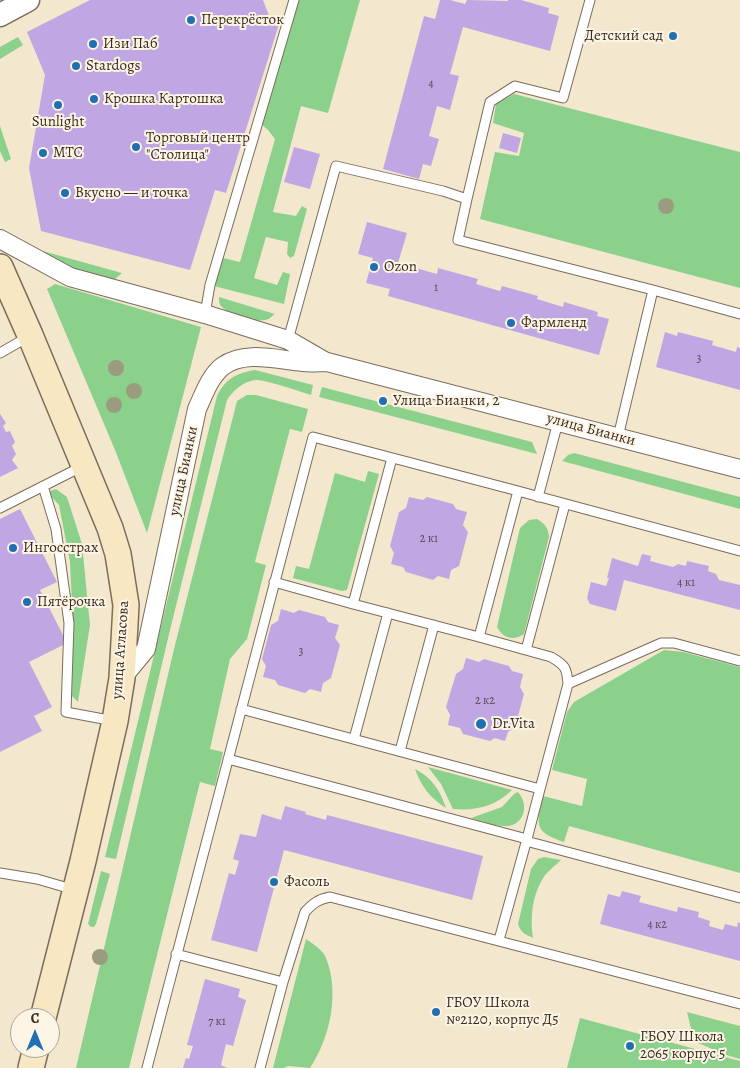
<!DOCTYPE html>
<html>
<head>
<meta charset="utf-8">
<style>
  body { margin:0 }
  #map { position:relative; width:740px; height:1068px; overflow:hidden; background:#f3e8ce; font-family:Alegreya,serif }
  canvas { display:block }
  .north { position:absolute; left:10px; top:1008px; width:50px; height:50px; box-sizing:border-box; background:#fcf5e5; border:1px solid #afa495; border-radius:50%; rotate:0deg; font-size:14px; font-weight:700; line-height:20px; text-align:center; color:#3b2a1e }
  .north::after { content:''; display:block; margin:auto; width:18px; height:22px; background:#1f6fb2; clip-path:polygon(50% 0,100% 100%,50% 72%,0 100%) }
</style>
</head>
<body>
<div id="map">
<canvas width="740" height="1068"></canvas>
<div class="north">С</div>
</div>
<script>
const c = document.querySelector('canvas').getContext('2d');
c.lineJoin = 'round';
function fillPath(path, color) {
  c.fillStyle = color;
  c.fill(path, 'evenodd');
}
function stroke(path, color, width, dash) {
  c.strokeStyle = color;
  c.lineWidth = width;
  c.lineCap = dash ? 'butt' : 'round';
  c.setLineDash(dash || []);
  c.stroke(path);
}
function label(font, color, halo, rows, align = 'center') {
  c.font = font + ' Alegreya,serif';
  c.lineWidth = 4;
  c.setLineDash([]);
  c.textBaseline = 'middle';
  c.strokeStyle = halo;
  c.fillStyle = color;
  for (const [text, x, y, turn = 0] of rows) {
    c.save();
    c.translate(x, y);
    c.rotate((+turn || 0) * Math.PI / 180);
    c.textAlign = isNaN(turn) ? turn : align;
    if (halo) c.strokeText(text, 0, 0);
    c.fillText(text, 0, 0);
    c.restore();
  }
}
fillPath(new Path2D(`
  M294 0H360L328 113 301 106 273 212 296 216 302 206 307 209 294 256 290 258 287 254 288 242 266 237 254 278 277 285 283 272 290 274 284 304 210 285 219 257 240 262 275 139 268 130 259 122Z
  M18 37 23 45 0 59V47Z
  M514 94 740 152V288L480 219 495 152 519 156 524 133 493 123 496 104Z
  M0 126 11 159 5 162 0 151Z
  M39 250 122 273 115 279 109 281 78 273 61 264Z
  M55 284 201 327 147 533 115 450 47 289Z
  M219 297 275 314C272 316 269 320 265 320 252 322 232 316 223 308 219 305 219 302 219 297Z
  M255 370 313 385 311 395C299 391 266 380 256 380 243 381 234 390 227 400L170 630 116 859 105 857 217 396C225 379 237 373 255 370Z
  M322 387 532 442 537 454 319 397Z
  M247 395H256L308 409 302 432 290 429 255 562 266 565 247 639 230 659 210 749 223 752 215 786 200 782 129 1068H76L174 649 237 401Z
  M574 453 740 497V509L562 461 568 455Z
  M368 471 379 474 347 590 342 591 293 578 296 566 309 569 335 473 365 482Z
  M56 489 67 497 82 544 90 625 78 702 72 696 73 625 70 562 59 505 47 492Z
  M537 519C545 524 548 527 549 537L524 634C514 641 503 639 497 627L520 528 529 520Z
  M664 650 683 652 740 667V873L569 826 564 842C534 832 536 825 543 796L582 806 587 779 552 770 567 712 574 702Z
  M428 767 512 790C496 806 476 811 453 809L441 784Z
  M415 769C432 778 440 790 446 808 430 798 421 786 415 769Z
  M518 792C523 798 526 806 523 814 515 836 486 822 471 818L502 807 514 794Z
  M544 857 561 860C555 866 546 872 542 880 532 897 530 918 533 938 525 934 521 933 518 924L531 869 538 859Z
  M101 871 110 874 96 924 94 927H91L88 924Z
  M306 939C313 944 324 951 326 958 340 993 330 1038 310 1068L288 1066 284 1068H273Z
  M687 1012 740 1026V1059L723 1054 694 1041Z
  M580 1018 740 1061V1068H567Z`), '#8bd18b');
fillPath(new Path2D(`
  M90 0H263L270 18 280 21 226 193 215 190 190 270 41 231 29 168 45 75 27 32Z
  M440 0H450L465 4 467 0 508 1V0H521L549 8 548 13 559 16 550 51 463 27 450 74 459 76 450 110 437 106 429 136 439 139 431 166 423 164 419 179 383 169 424 16 435 19Z
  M503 133 521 138 517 153 499 148Z
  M294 147 320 154 310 189 284 182Z
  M367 222 407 233 398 263 437 274 438 268 478 279 476 284 500 291 502 286 538 296 537 299 563 307 564 302 598 312 597 316 609 319 599 355 388 296 390 289 366 283 373 258 358 254Z
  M665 332 677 336 678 332 713 341 712 345 736 352 737 347 740 348V390L656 367Z
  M0 414 6 423 3 426 6 432 10 431 15 442 12 446 16 454 12 460 18 468 0 477Z
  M409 497 423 500 427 497 453 504 456 509 467 512 463 525 468 532 459 566 451 570 449 579 438 576 433 580 406 572 403 567 391 564 394 553 390 546 399 512 406 508Z
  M20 509 57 582 40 590 67 643 29 662 52 707 34 716 42 731 0 752V519Z
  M642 554 651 556 650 561 673 567 678 564 686 566 687 561 709 566 708 571 716 574 719 580 740 585V610L624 580 616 611 590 604 587 598 591 582 606 586 609 578H607L612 558 638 566Z
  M281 609 294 613 299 610 325 617 328 622 339 625 335 638 340 645 331 678 323 683 321 692 310 689 305 693 278 685 275 680 263 677 266 666 262 659 271 625 278 621Z
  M466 658 479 662 484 659 509 666 512 671 523 674 520 687 524 694 515 727 508 732 505 741 495 738 490 741 463 734 460 728 448 725 450 715 446 707 456 674 463 669Z
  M285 806 306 812 305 814 326 820 327 815 483 856 472 900 284 850 257 952 211 940 229 873 235 875 239 861 233 859 240 834 256 837 262 814 281 820Z
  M622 891 641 896 639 902 677 912 678 907 699 912 698 917 710 921 709 926 723 930 725 924 737 927 738 922 740 923V961L600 924 608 894 620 897Z
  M205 979 240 989 238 997 246 1000 233 1046 226 1044 221 1065 227 1068H183L186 1058 189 1059 193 1046 187 1045Z`), '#c0a6e2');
const service = new Path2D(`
  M467 199 490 102 515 86 563 98 590 0
  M653 290 740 314
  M205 314 210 285 294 0
  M288 340 336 166 443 191 467 199 458 240 653 290 618 437
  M0 353 28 337
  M392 458 353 604 479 637 518 491 740 551
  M43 486 56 529 69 623 66 712 114 721
  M538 497 558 422
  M0 508 83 466
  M274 582 353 604
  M479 637 551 657C565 665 567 668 568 684L540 789
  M526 650 565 504
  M568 684 661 643H674L740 661
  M354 739 388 613
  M400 751 434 625
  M228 759 527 839 540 789 241 709
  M526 841 740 898
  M0 873 37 879 75 890
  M499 940 527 839
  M176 954 283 982 305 912C313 903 319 899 330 897L740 1004
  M147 1068 313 437 518 491
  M260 1068 283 982`);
const minor = new Path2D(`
  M0 239 70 277 205 314 288 340 326 362
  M122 678 146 649 197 409C204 394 210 376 223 366 245 350 278 360 303 362 311 363 319 362 327 362L740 469`);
const tertiary = new Path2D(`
  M0 15 28 0`);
const secondary = new Path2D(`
  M0 267 30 335 110 528 118 554 126 605 122 678 115 721 83 861 43 1018
  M31 1068 36 1048`);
stroke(service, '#7b6c5c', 11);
stroke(minor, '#7b6c5c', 20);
stroke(tertiary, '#7b6c5c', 25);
stroke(secondary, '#7b6c5c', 28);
stroke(service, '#fff', 9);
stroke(minor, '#fff', 18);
stroke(tertiary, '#fff', 22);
stroke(secondary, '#f8e7c3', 25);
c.fillStyle = '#9b9b7f';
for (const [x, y] of [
  [666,206],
  [116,368],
  [134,391],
  [114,405],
  [100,957]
]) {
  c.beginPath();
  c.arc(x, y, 8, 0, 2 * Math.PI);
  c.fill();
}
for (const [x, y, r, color] of [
  [191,20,5,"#1f6fb2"],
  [673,36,5,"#1f6fb2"],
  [93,44,5,"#1f6fb2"],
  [76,66,5,"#1f6fb2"],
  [94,99,5,"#1f6fb2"],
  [58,105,5,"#1f6fb2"],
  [136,147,5,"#1f6fb2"],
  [43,153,5,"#1f6fb2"],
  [65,193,5,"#1f6fb2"],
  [374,267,5,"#1f6fb2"],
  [511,323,5,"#1f6fb2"],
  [383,401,5,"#1f6fb2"],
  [13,548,5,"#1f6fb2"],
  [27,602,5,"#1f6fb2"],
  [481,724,6,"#1f6fb2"],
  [274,882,5,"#1f6fb2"],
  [436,1012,5,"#1f6fb2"],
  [630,1046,5,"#1f6fb2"]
]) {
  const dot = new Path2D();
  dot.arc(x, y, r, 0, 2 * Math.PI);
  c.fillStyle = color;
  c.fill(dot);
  stroke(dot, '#fcf5e5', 2);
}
label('12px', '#5c494f', null, [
  ["4",431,84],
  ["1",436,288],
  ["3",699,359],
  ["2 к1",429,539],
  ["4 к1",686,583],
  ["3",301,652],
  ["2 к2",485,701],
  ["4 к2",657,925],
  ["7 к1",217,1022]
]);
label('15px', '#3b2a1e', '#fcf5e5', [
  ["Перекрёсток",201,20],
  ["Детский сад",663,36,"right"],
  ["Изи Паб",103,44],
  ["Stardogs",86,66],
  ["Крошка Картошка",104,99],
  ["Sunlight",58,122,"center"],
  ["Торговый центр",146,138],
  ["\"Столица\"",146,155],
  ["МТС",53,153],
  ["Вкусно — и точка",75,193],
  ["Ozon",384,267],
  ["Фармленд",521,323],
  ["Улица Бианки, 2",393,401],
  ["Ингосстрах",23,548],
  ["Пятёрочка",37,602],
  ["Dr.Vita",492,724],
  ["Фасоль",284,882],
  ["ГБОУ Школа",446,1003],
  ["№2120, корпус Д5",446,1020],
  ["ГБОУ Школа",640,1037],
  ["2065 корпус 5",640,1054]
], 'left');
label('15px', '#3b2a1e', '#fcf5e5', [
  ["улица Бианки",591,430,15],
  ["улица Бианки",184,471,-78],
  ["улица Атласова",121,650,-86]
]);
</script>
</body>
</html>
